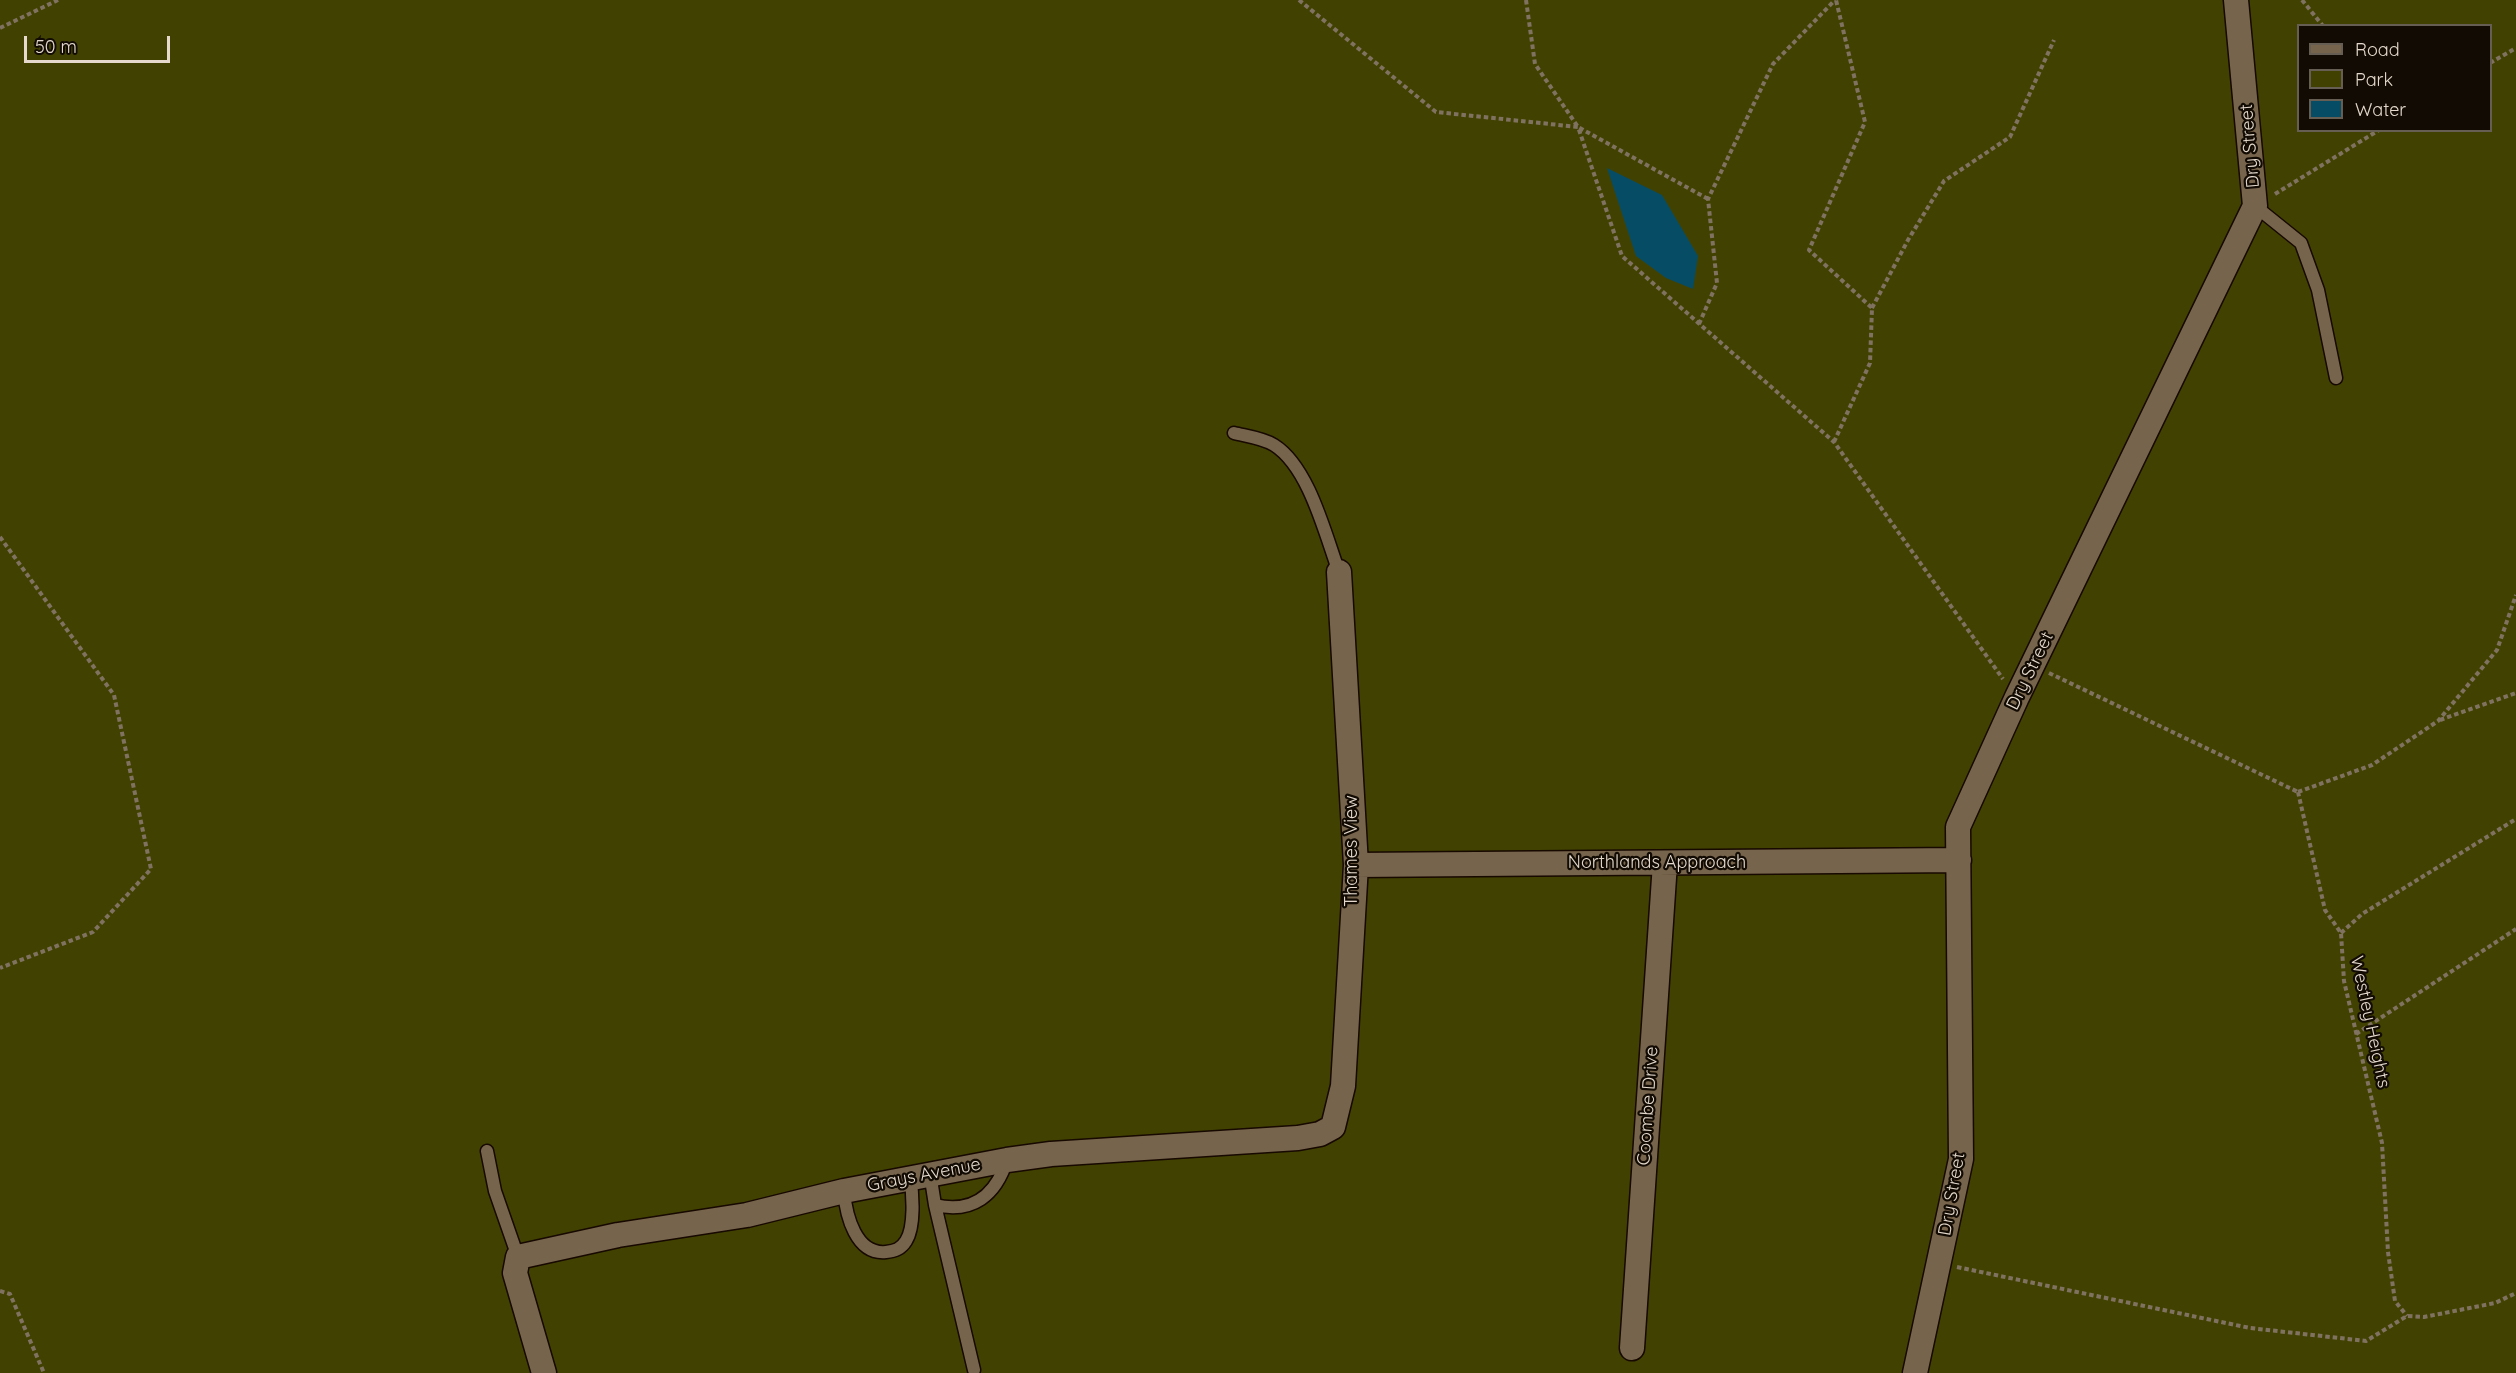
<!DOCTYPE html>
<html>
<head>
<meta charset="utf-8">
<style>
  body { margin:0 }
  #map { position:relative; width:2516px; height:1373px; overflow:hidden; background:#301f09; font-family:Quicksand,sans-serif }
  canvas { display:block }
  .legend { position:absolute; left:2297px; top:24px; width:195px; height:108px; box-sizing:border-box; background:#120b03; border:2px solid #665d53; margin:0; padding:8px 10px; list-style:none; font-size:18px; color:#e4d9cc }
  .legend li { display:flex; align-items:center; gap:12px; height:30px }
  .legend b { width:30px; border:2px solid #665d53 }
  .scale { position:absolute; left:24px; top:36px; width:146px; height:27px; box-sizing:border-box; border:3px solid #e4d9cc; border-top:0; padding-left:8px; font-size:18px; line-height:21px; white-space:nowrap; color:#e4d9cc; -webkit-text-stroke:4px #120b03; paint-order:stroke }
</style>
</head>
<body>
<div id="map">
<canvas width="2516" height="1373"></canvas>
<ul class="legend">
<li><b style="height:8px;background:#77644c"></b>Road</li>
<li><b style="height:16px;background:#414202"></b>Park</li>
<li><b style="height:16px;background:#074c65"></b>Water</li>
</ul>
<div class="scale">50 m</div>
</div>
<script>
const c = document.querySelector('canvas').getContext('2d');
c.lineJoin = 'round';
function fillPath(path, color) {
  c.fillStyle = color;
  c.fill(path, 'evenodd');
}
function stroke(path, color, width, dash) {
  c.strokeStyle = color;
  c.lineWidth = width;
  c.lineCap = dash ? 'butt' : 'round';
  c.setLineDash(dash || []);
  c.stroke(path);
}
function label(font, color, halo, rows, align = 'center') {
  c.font = font + ' Quicksand,sans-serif';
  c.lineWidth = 4.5;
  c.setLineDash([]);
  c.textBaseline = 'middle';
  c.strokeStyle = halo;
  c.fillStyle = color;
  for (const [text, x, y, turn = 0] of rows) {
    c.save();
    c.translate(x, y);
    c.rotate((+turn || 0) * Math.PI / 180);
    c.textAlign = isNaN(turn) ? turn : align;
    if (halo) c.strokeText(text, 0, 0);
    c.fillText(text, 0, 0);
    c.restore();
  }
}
fillPath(new Path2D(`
  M0 0H2516V1373H0ZM2298 26H2490V130H2298Z`), '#414202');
fillPath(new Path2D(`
  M1607 168 1662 195 1698 256 1693 289 1666 278 1636 256Z`), '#074c65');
const service = new Path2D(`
  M2255 206 2301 243 2318 290 2336 378
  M1234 433C1246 436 1263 438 1274 445 1309 467 1325 534 1339 572
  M487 1151 495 1191 518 1257
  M930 1173 935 1205 974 1370
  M844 1191C846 1216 856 1255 886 1252 895 1251 901 1249 906 1241 915 1227 913 1194 910 1177
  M935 1205C973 1214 996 1195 1007 1160`);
const minor = new Path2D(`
  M1356 865 1959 860
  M1632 1348 1665 863
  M544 1373 515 1273 518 1257 618 1235 747 1215 844 1191 1007 1160 1051 1154 1298 1138 1320 1134 1333 1127 1343 1086 1356 865 1339 572
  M1915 1373 1961 1159 1958 827 2017 697 2255 206 2236 0`);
stroke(service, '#170800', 15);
stroke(minor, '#170800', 27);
stroke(new Path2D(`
  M1299 0 1436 112 1578 127 1622 256 1834 442 2003 679
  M1526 0 1535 64 1578 127 1708 199
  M2302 0 2323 26
  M0 28 58 0
  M2490 63 2516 48
  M2275 194 2379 130
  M1872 308 1908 240 1944 181 2010 137 2054 40
  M1699 324 1717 283 1708 199 1773 64 1835 0
  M1834 442 1870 363 1872 308 1809 250 1865 122 1836 0
  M0 537 114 695 151 869 93 932 0 968
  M2049 673 2298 792
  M2440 720 2516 693
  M2298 792 2325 910 2341 933 2344 981 2382 1143 2388 1252 2395 1301 2407 1316
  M2298 792 2372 765 2438 721 2497 650 2516 595
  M2341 933 2362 914 2516 819
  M2356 1034 2516 929
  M1957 1267 2250 1328 2366 1341 2407 1316 2424 1317 2495 1303 2516 1293
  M0 1291 10 1294 44 1373`), '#807260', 4, [4.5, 3]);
stroke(service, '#77644c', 12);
stroke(minor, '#77644c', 24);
label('18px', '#e4d9cc', '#120b03', [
  ["Dry Street",2250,146,-95],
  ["Dry Street",2030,671,-64],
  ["Thames View",1352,851,-90],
  ["Northlands Approach",1657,863],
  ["Westley Heights",2370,1022,78],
  ["Coombe Drive",1648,1106,-86],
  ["Grays Avenue",924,1175,-11],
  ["Dry Street",1952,1194,-80]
]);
</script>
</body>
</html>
